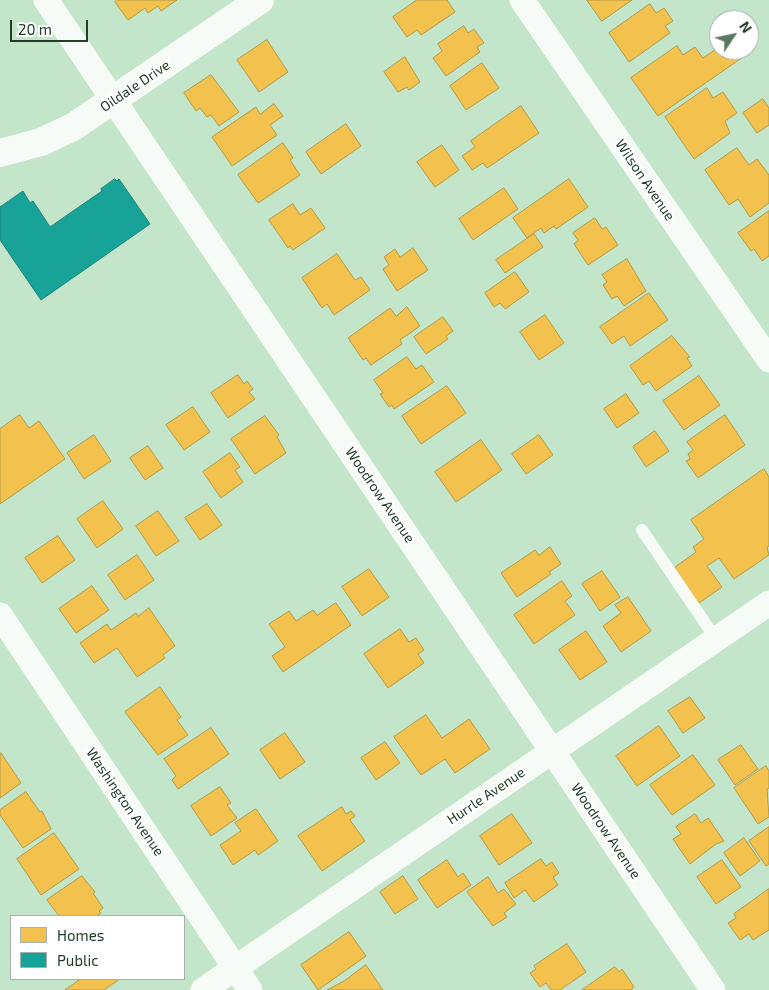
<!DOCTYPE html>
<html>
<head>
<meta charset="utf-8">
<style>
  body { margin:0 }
  #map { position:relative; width:769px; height:990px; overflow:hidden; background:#c3e5c9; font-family:"Exo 2",sans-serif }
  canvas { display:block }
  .legend { position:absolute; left:10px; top:915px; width:175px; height:65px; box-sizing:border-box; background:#fff; border:1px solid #a7b1a9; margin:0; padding:6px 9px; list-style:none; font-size:15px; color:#243d29 }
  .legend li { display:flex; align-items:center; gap:10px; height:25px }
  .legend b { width:25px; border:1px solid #a7b1a9 }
  .north { position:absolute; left:709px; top:10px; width:50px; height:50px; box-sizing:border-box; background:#fff; border:1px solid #a7b1a9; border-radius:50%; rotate:56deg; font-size:14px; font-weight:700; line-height:20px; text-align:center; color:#243d29 }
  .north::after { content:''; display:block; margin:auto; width:18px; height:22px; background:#5c7861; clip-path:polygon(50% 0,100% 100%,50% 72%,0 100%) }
  .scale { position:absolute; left:10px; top:20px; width:78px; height:22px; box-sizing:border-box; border:2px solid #243d29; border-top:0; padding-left:6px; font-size:15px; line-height:18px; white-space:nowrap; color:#243d29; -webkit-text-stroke:4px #fff; paint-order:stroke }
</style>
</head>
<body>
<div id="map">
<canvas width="769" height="990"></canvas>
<ul class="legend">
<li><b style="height:14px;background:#f2c14e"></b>Homes</li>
<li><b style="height:14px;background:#17a398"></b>Public</li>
</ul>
<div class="north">N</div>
<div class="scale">20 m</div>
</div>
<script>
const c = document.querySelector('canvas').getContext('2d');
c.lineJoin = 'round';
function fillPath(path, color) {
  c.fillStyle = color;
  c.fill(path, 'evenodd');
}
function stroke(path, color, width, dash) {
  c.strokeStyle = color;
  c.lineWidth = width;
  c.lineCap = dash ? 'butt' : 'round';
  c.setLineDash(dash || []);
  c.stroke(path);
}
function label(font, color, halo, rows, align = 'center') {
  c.font = font + ' "Exo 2",sans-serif';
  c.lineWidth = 5;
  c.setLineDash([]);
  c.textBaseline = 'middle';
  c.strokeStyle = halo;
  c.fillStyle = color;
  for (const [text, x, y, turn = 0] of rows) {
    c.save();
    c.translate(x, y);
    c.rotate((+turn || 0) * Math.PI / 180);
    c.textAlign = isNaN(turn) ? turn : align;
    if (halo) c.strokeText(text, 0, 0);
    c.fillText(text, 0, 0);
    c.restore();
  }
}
const homes = new Path2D(`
  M117 0H177L161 11 158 6 148 13 145 8 128 20 115 2Z
  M417 0H447L455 12 421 35 417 30 407 37 393 17Z
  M587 0H632L602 21Z
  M650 4 656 13 664 8 673 21 665 26 670 33 629 62 609 33Z
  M464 26 468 33 474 29 484 43 477 47 480 52 446 76 433 58 442 51 438 44Z
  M267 40 288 72 259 92 237 60Z
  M677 46 683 55 695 47 703 58 719 47V50H739L743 57 658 116 631 78Z
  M405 57 420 82 409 90 407 87 398 92 384 72Z
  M482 63 499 88 466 110 450 86Z
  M211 75 239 112 219 126 211 115 207 117 200 108 196 111 184 93Z
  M707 88 713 98 723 92 737 113 725 121 730 133 694 159 665 117Z
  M763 99 769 108V125L757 133 743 113Z
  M274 104 283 116 270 125 277 135 232 166 212 137 256 107 260 114Z
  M521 106 539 133 487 168 483 163 472 170 462 156 475 147 471 141Z
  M346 124 361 146 321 174 306 152Z
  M283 143 293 158 290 160 300 175 258 203 238 175Z
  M442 145 459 170 435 187 417 162Z
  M737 148 749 165 757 159 769 175V203L750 217 738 199 729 205 705 170Z
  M569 179 588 207 556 229 554 226 544 233 541 228 527 238 513 218Z
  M504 188 518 209 473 240 459 219Z
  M293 204 300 215 311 208 325 228 293 250 290 246 288 248 269 220Z
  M769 211V256L762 261 754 249 751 251 738 233Z
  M595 218 602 229 606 227 618 245 588 265 574 244 578 240 573 233Z
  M534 234 543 247 505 273 496 260Z
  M413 248 428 270 397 291 383 269 389 265 384 257 395 249 400 257Z
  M337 254 355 280 361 277 370 290 334 315 327 304 322 308 302 278Z
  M627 259 646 291 624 306 617 296 612 299 603 285 607 282 602 275Z
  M515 272 529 292 505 309 500 303 494 307 485 293Z
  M649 293 668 320 630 346 624 336 612 344 600 327Z
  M407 307 420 326 400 340 402 344 371 365 366 358 363 360 348 338 390 308 396 316Z
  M545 315 564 343 539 360 520 332Z
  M443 317 453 331 446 336 448 339 426 354 414 337Z
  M672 336 690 357 687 358 692 366 656 391 649 381 643 385 630 366Z
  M407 357 416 369 422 365 434 382 394 409 392 405 389 407 380 394 383 393 374 380Z
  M238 375 244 384 247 381 253 389 249 392 255 399 228 418 211 393Z
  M699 376 720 405 684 430 663 401Z
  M447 386 466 413 421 444 402 416Z
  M626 394 639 413 617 428 604 409Z
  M193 407 210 432 184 450 166 425Z
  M20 415 29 428 39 421 65 459 0 504V429Z
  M725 415 745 445 698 478 686 461 690 459 688 454 693 450 687 442Z
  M265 416 279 435 277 437 286 453 255 474 231 439Z
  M655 431 669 451 646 467 633 447Z
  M94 435 111 461 84 479 67 453Z
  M539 435 553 455 526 474 512 454Z
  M481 440 502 470 456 502 435 472Z
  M148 446 163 468 145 480 130 458Z
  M230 453 240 467 235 470 243 482 221 498 203 472Z
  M764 469 769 477V546L767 547 769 555 734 579 719 558 707 566 722 587 696 605 671 570 696 552 693 547 704 539 691 520Z
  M103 501 123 529 97 548 77 519Z
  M207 504 222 525 200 540 185 518Z
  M158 511 179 541 156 556 136 526Z
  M58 536 75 560 42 583 25 558Z
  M550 547 561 564 549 572 551 574 517 597 501 573 535 550 539 555Z
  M137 555 154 580 125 600 108 575Z
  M369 569 389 597 362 616 342 587Z
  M602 571 620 597 600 611 582 584Z
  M562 581 572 596 565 601 575 615 534 644 514 615Z
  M92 586 109 610 76 633 59 609Z
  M628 597 651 631 621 652 603 626 621 613 615 605Z
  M336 603 351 625 283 672 272 656 285 647 269 624 289 611 296 621 313 610 317 615Z
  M149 608 175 646 163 655 165 658 137 677 117 648 94 663 80 643 107 624 111 630 136 613 138 616Z
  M400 629 409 642 416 638 424 650 418 654 424 663 388 688 364 654Z
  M586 631 607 662 580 680 559 650Z
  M160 687 181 717 177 720 188 735 158 755 125 712Z
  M690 697 705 718 683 733 668 711Z
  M426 715 442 738 469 719 490 749 455 773 445 759 421 775 394 737Z
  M659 726 680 756 637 786 616 756Z
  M211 728 229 754 178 789 172 780 176 776 164 759Z
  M285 733 305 762 280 779 260 750Z
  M385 742 400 763 376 780 361 758Z
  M741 745 758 769 735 785 718 760Z
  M1 753 21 783 0 798V754Z
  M693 755 715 785 672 815 650 785Z
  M766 766 769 771V788L767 789 769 817 758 824 734 788Z
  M220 787 231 803 227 805 237 818 211 836 191 806Z
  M26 792 40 812 42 811 51 829 23 848 0 815V810Z
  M342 807 346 814 351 811 355 816 350 820 365 841 322 871 298 836Z
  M256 809 278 841 258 855 255 850 233 865 220 845 241 831 235 823Z
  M512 814 532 843 499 865 480 836Z
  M695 814 701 823 708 818 724 841 716 844 690 864 673 839 681 834 676 827Z
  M769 827V864L766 866 749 841Z
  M54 833 79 869 41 895 17 859Z
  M744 838 760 861 740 876 724 853Z
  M541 859 546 866 552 862 559 873 553 877 558 885 534 902 525 890 514 898 505 883Z
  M447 860 458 877 463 873 471 885 437 908 418 880Z
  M722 860 741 887 716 904 697 877Z
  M82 876 95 892 93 893 103 908 99 911 101 913 96 916H59L47 900Z
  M403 876 418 899 395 914 380 892Z
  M488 877 498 893 504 889 516 904 504 913 507 917 493 926 467 892Z
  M769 889V930L753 940 749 934 740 940 728 923 736 918 734 914Z
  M349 932 366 956 318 990 301 965Z
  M567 944 586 972 560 990H551L546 983 540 987 530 973 536 969 534 966Z
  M366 965 383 990H327L344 981Z
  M615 967 619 972 622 969 634 987 631 990H582Z
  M81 979H120L104 990H65Z`);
fillPath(homes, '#f2c14e');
stroke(homes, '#b49943', 1);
const public = new Path2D(`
  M115 179 117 181 119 179 150 224 41 300 0 240V207L23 191 30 203 33 201 50 227 102 191 101 189Z`);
fillPath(public, '#17a398');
stroke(public, '#1b8477', 1);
stroke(new Path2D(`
  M642 530 716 639`), '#f6fbf7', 12);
stroke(new Path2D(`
  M46 0 713 990
  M522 0 769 360
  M0 615 250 990
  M203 990 769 603`), '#f6fbf7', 25);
stroke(new Path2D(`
  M0 153 41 142 73 127 260 0`), '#f6fbf7', 28);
label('14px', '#243d29', '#fff', [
  ["Oildale Drive",135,86,-34],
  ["Wilson Avenue",645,180,56],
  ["Woodrow Avenue",380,495,56],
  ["Hurrle Avenue",486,796,-34],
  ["Washington Avenue",125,802,56],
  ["Woodrow Avenue",606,831,56]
]);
</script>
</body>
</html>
